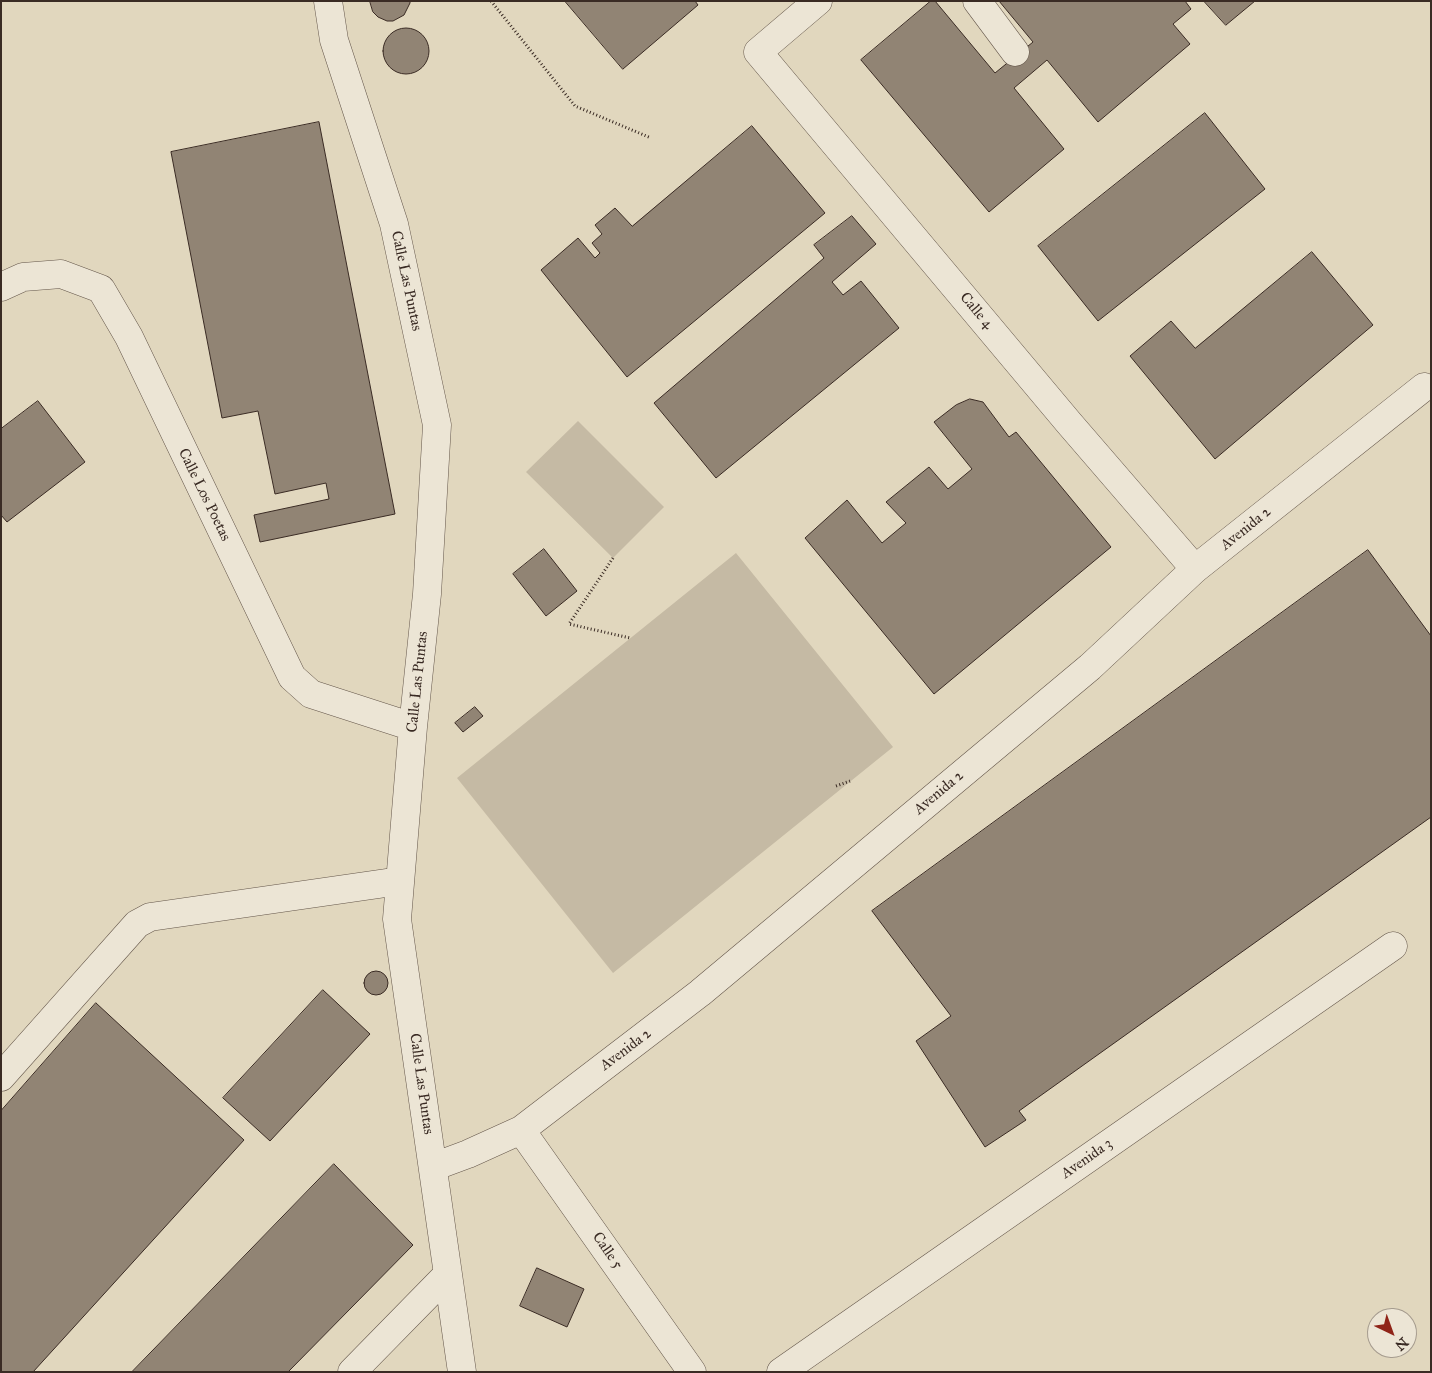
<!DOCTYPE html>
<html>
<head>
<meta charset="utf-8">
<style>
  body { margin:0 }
  #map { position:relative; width:1432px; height:1373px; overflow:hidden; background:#e1d7be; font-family:"IM FELL Great Primer",serif }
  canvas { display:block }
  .frame { position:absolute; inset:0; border:2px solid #3a2b24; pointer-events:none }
  .north { position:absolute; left:1367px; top:1308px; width:50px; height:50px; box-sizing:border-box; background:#ece5d5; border:1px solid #a59b8e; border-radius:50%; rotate:138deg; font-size:14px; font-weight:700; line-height:20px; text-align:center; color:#3a2b24 }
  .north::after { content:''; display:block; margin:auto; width:18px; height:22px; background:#8f2418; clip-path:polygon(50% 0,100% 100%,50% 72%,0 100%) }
</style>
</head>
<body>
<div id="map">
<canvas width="1432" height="1373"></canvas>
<div class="frame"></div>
<div class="north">N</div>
</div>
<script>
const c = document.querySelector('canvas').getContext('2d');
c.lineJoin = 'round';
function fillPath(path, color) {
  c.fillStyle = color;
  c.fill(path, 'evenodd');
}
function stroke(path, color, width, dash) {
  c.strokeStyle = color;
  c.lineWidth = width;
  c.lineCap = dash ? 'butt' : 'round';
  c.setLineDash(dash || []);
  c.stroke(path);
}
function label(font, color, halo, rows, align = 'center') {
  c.font = font + ' "IM FELL Great Primer",serif';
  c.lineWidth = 4.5;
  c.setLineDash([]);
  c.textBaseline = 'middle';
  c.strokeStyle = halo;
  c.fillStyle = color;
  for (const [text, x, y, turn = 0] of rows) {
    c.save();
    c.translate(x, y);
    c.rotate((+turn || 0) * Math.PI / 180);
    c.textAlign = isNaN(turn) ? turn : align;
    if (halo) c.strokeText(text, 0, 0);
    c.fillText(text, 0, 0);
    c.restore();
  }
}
fillPath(new Path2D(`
  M578 421 664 507 613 558 526 472Z
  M736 553 893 747 613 973 457 778Z`), '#c5baa4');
const building = new Path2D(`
  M370 1H410V3L404 15 393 21H387L378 17 373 12Z
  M565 1H695L698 5 623 69Z
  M931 1H935L995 73 1033 42 999 1H1185L1191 9 1173 24 1190 44 1098 122 1047 60 1014 88 1064 149 989 212 861 60Z
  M1204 1H1255L1226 25Z
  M383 51a23 23 0 1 1 46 0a23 23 0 1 1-46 0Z
  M1205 113 1265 189 1098 321 1038 246Z
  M319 122 395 514 260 542 254 515 329 499 326 483 275 494 258 411 222 418 171 152Z
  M752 126 825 213 627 377 541 270 578 238 595 258 600 253 592 243 602 234 595 225 615 208 632 226Z
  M852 216 876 244 832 282 843 295 861 281 899 328 716 478 654 403 824 258 814 245Z
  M1312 252 1373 325 1215 459 1130 356 1171 321 1195 348Z
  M970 399 983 402 1009 437 1016 432 1111 547 934 694 805 538 847 500 882 543 906 523 886 502 929 467 948 489 972 469 934 422 956 405Z
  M38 401 85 462 7 522 1 515V429Z
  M544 549 577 591 546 616 513 574Z
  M1368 550 1431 636V817L1019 1111 1026 1120 985 1147 916 1041 951 1016 872 911Z
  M475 707 483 716 463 732 455 723Z
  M364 983a12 12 0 1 1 24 0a12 12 0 1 1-24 0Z
  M323 990 370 1034 270 1141 223 1098Z
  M96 1003 244 1140 33 1372H1V1111Z
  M334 1164 413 1245 288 1372H132Z
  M537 1268 584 1289 567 1327 520 1306Z`);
fillPath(building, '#918474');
stroke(building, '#3a2b24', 1);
const minor = new Path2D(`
  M328 1 334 40 394 224 437 425 427 594 413 727 397 919 462 1372
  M818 1 758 52 1069 423 1195 569
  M977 1 1015 52
  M1 287 23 277 61 274 101 289 129 337 292 677 311 694 413 727
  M1 1077 137 924 150 917 400 881
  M521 1130 692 1372
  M433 1167 468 1154 521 1130 700 993 1090 667 1195 569 1424 387
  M352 1372 448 1274
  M781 1372 1393 946`);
stroke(minor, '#64564a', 29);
stroke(new Path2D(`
  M491 1 575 106 651 138
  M613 558 569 624 630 638
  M836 786 850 781`), '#3a2b24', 3, [1, 2.5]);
stroke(minor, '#ece5d5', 28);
label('15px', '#3a2b24', '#ece5d5', [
  ["Calle Las Puntas",406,281,78],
  ["Calle 4",976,311,50],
  ["Calle Los Poetas",204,495,64],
  ["Avenida 2",1246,529,-39],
  ["Calle Las Puntas",418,682,-84],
  ["Avenida 2",939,793,-40],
  ["Avenida 2",626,1050,-37],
  ["Calle Las Puntas",421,1084,82],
  ["Avenida 3",1087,1159,-35],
  ["Calle 5",607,1251,55]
]);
</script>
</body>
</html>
